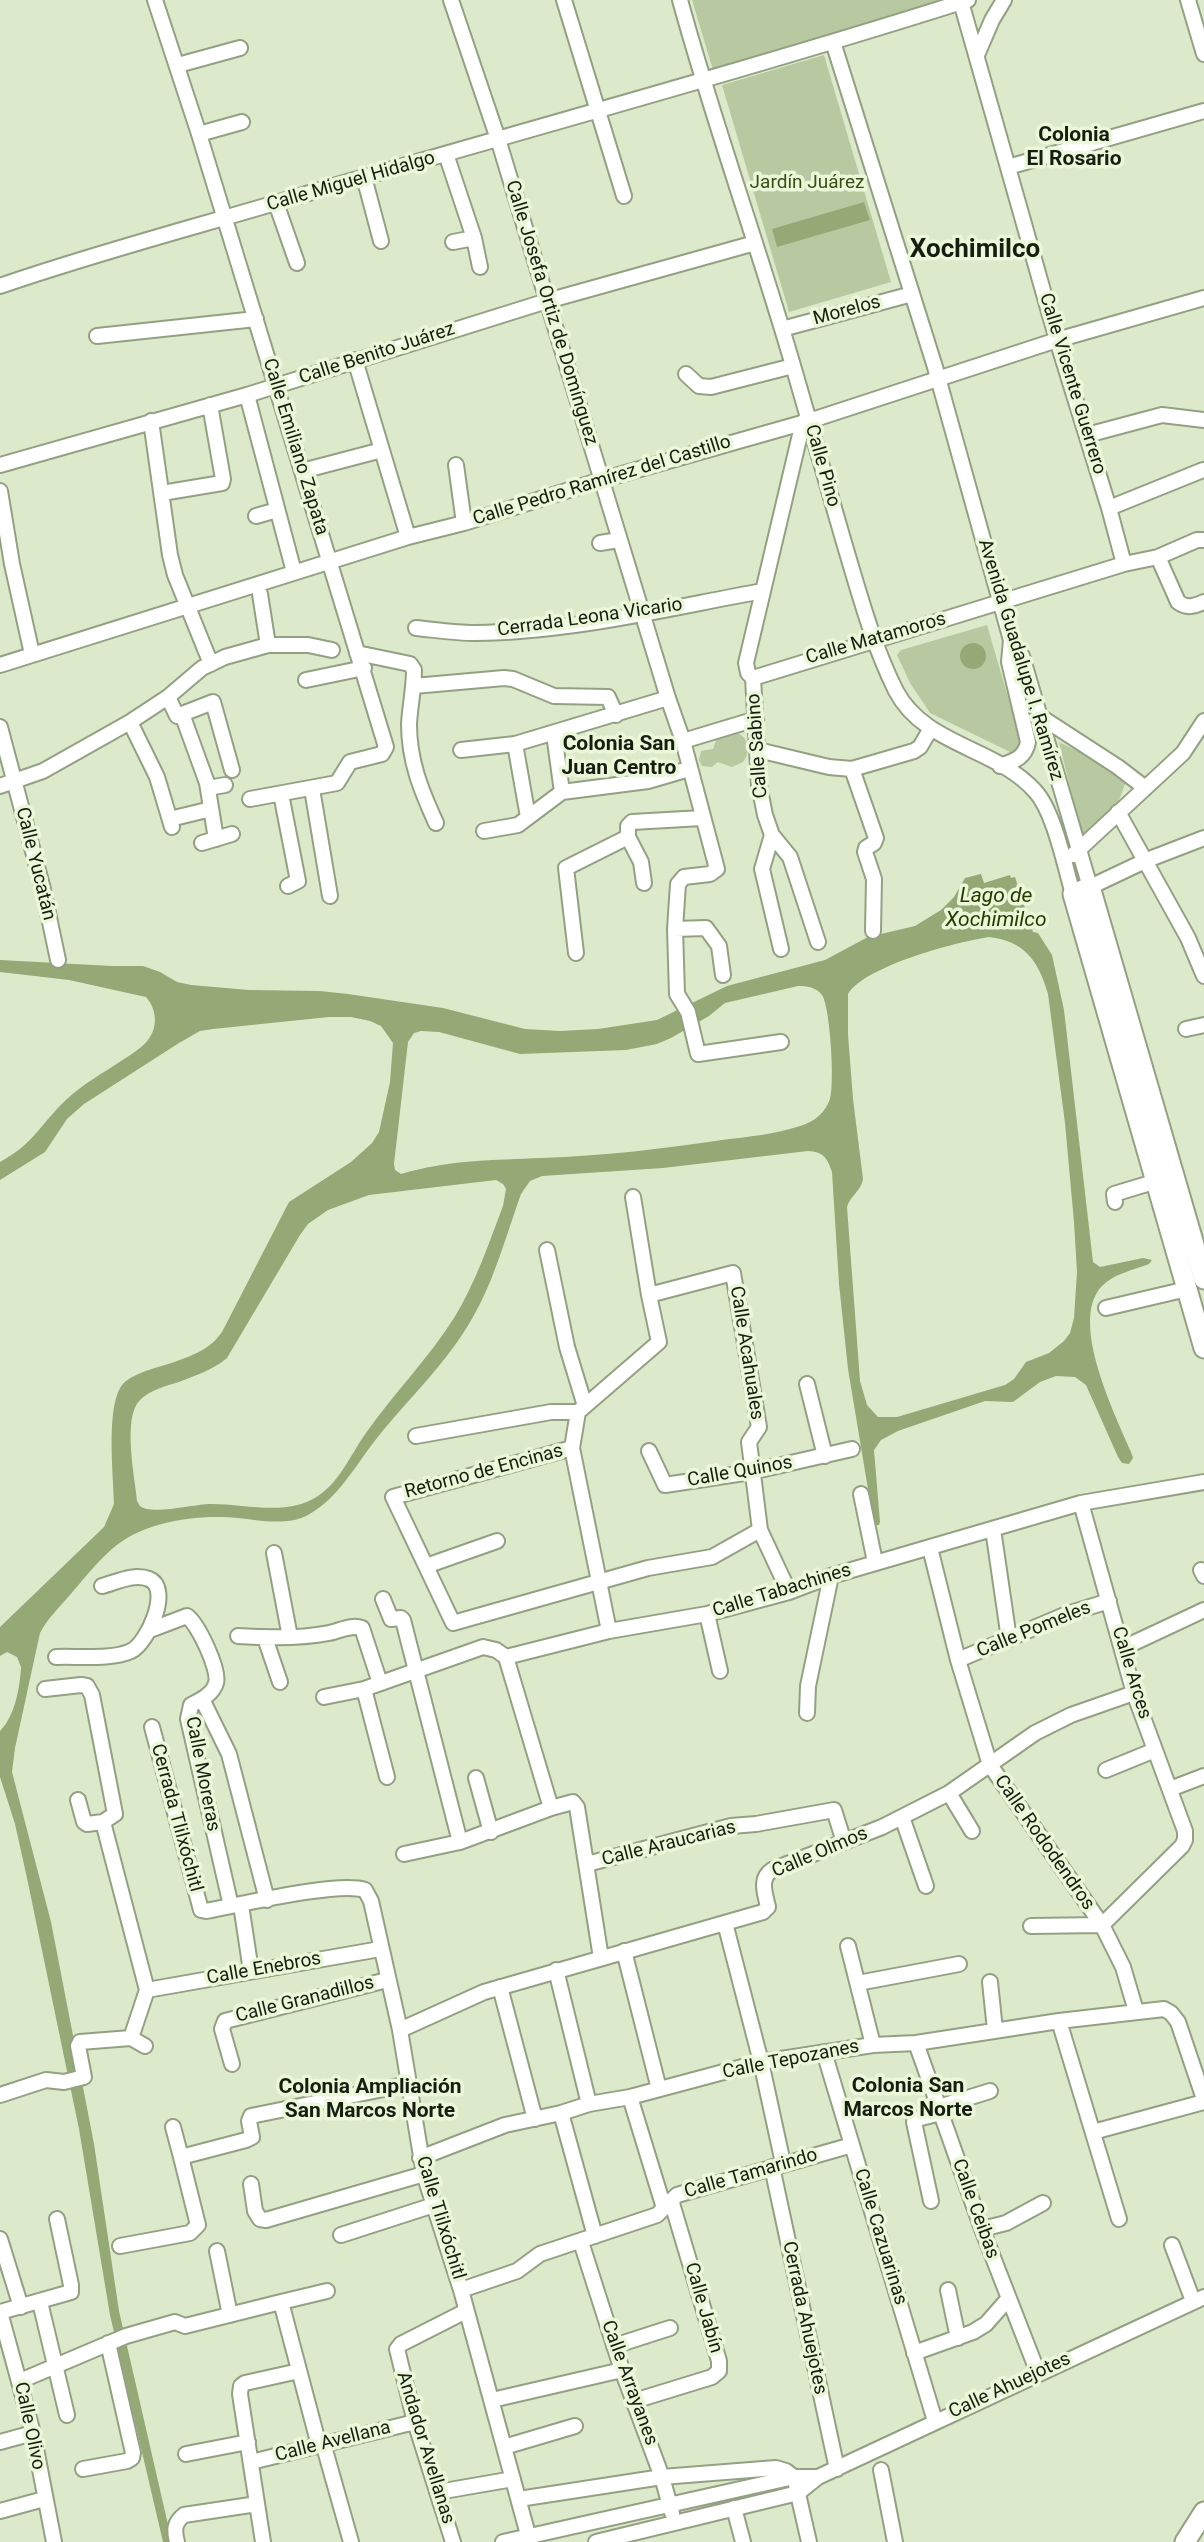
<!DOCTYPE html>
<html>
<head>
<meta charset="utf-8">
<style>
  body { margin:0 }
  canvas { display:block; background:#dceacb }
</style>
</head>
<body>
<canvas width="1204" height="2542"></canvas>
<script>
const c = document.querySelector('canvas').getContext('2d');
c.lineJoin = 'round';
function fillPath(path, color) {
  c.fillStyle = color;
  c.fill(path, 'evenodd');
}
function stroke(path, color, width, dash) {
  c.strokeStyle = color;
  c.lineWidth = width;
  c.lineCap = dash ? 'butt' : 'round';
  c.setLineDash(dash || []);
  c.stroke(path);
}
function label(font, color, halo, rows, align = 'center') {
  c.font = font + ' Roboto,sans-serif';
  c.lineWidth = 7;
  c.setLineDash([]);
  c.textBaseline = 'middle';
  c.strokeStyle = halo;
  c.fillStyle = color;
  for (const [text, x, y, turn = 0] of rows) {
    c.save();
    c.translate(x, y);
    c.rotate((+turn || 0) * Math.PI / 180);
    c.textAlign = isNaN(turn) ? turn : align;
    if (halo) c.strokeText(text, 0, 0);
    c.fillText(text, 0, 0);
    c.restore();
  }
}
fillPath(new Path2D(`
  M692 0H947L713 70Z
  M824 55 891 282 789 312 722 85Z
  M987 625 1022 745 1014 754 930 713 910 683 897 655 901 650Z
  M732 731C748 735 753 749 743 762L732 767 718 762 712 767 702 766 699 760 701 751 713 749 717 738Z
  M1059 742 1128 776 1115 811 1083 841Z`), '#b8c9a1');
fillPath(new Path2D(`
  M864 202 870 220 777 247 772 229Z
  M960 656a13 13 0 1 1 26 0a13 13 0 1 1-26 0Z
  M981 874 984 883 1010 875 1011 878 1015 877 1033 932 1038 933 1052 955 1064 1010 1093 1262 1100 1267 1143 1258 1152 1260 1149 1264C1133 1270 1113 1274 1101 1287 1069 1323 1116 1416 1131 1452L1133 1458 1129 1464 1122 1463 1118 1457 1086 1385 1075 1377 1056 1376 1040 1382 1013 1402 985 1401 898 1431 881 1440 874 1450 880 1522 879 1525H874L848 1369 839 1284 832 1172C827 1157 823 1152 808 1151L663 1168 542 1176 530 1181 521 1194C507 1233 494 1281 473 1317 448 1362 409 1398 377 1438 356 1464 338 1500 306 1516 280 1528 249 1517 222 1517 186 1516 140 1524 112 1549 96 1563 83 1580 69 1596 58 1609 47 1619 40 1633L15 1748 12 1772 51 1922 94 2144 119 2311 172 2542H163L110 2315 79 2129 27 1878 15 1824 0 1777V1731C15 1716 20 1687 21 1667L17 1657 7 1652 0 1656V1627L104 1527 114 1504C114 1477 104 1397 126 1381 139 1371 161 1367 177 1361 196 1354 210 1349 222 1332L289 1202 351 1162 372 1143 379 1132 390 1082 393 1043 381 1026 370 1021 351 1017H329L213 1029 200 1031 179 1043 84 1104 67 1119 45 1152 0 1180V1162C34 1144 41 1123 67 1099 83 1084 103 1073 121 1061 130 1055 144 1047 150 1037 158 1025 156 1008 146 997L69 980 0 972V960L112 966H143L160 972 177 982 191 985 249 990 320 991 348 994 443 1008 525 1029 560 1031 598 1029 657 1020 727 986 825 960 868 937 915 926 941 910 954 897 965 878ZM989 937C1025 941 1039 962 1048 994L1065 1123 1074 1222 1077 1272 1074 1318 1070 1333 1064 1341 1049 1353 1026 1362 1014 1379 1005 1385 897 1417H878L867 1405 860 1381 847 1207C850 1196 861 1191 863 1179L853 1099 848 1034V994C865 966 956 942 989 937ZM798 986C807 986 816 987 822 995 830 1006 835 1084 830 1099 825 1113 814 1122 800 1126 775 1134 748 1137 722 1140 662 1149 602 1156 542 1158 494 1160 447 1160 401 1174L395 1170 394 1164 408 1042 414 1033 421 1031 439 1032 520 1054 626 1050 657 1044 671 1038 709 1016 725 1003ZM496 1180 503 1184 506 1189 503 1206C489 1243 475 1284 454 1318 428 1359 394 1393 366 1433 350 1455 339 1485 313 1499 282 1516 242 1503 208 1504 192 1505 151 1515 140 1506L137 1501C135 1477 122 1418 140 1400 150 1390 166 1386 179 1382 196 1375 213 1370 227 1358L300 1235 308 1224 328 1210 369 1195Z`), '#94a976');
const minor = new Path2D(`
  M155 0 199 134 386 747 382 754 350 762 337 783 250 799
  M451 0 498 139 668 698 683 741 717 869 710 874 684 877 678 884 675 929 677 994 688 1012 698 1054 781 1042
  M564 0 624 196
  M680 0C714 124 758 245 794 369 811 428 828 487 845 546 860 596 873 645 896 691 925 746 996 747 1035 791 1054 811 1065 867 1073 894
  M1188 0 1204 54
  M961 2 1057 340 1109 508 1124 564
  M833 42 935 367 1011 640 1022 656 1090 887 1147 860 1204 838
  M977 55 992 20 1004 0
  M178 65 240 48
  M199 134 242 122
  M446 154 474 238 480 267
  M1008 167 1204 111
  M364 177 381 241
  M276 203 297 263
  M453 242 474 238
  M0 286C98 252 199 226 299 196 522 131 747 70 968 0
  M782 329 912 294
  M97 336 256 319
  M355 360 408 537
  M686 374 699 386 711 387 793 366
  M247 395 294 572
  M151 421 170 555 175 575 211 664
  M803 422 746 663 748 673 753 678 759 785 765 815 772 835 790 857 818 942
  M1087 435 1162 415 1204 420
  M0 465 247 395 547 301 755 243
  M456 465 464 523
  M302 471 382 450
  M0 491 12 564 32 654
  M162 493 222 483 223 479 210 405
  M1109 508 1203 470
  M256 516 277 510
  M600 543 619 540
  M1158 557 1178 602C1187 609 1195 606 1204 602
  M260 594 268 645
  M416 628C436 630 456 633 475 633 572 632 668 608 763 591
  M357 653 410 664 414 670C414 688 410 706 409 724 409 761 421 790 436 823
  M0 665 408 537 464 523 601 480 809 421 1057 340 1204 298
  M753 678 1124 564 1158 557 1197 540H1204
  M306 680 364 668
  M414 686 504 678 513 679 554 696 608 697 616 715
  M168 697 177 716 213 702 232 770
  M182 714 207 783 216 839
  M1041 717 1118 767 1144 787
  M130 722 157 777 172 827
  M0 727 43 889 58 960
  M554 734 562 792
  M683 741 756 719
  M515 744 528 817
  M461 750 515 744 668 698
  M758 750 829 767 852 769 914 751 920 747 930 730
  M1000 766C1014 761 1025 758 1028 742L1009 662 1011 640
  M852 769 876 838 874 843 866 848 865 852 874 879 873 931
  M0 786 43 771 130 722 168 697 202 668 225 657 268 645H308L332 650
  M208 788 225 785
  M312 789 330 896
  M281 794 298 881 288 886
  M1118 812 1188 938 1204 976
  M170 819 211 809
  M484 831 518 825 562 792 648 781 689 769
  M772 835 762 869 781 949
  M628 837 641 862 644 883
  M202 843 232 834
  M1073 855 1183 753 1204 721
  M675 929 706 928 719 946 723 975
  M576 953 566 868 628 837V826L632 822 702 818
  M1186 1029 1204 1025
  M1115 1202 1114 1194 1157 1181
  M547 1250 567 1347 585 1406
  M649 1295 733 1273 759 1427 749 1442 760 1530 789 1592
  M1106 1308 1187 1289
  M807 1384 825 1456
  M416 1436 551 1412H578
  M572 1448 393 1497 453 1623 648 1568 712 1557 760 1530
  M649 1451 665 1485 751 1472 852 1449
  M861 1494 875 1562
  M993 1529 1009 1639
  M930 1548 958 1660 990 1765 1102 1925 1123 1967 1136 2011
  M274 1553 290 1637
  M426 1566 497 1541
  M1201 1570 1204 1576
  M383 1599 391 1619 401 1618 403 1620 460 1842
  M707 1614 720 1671
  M150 1630 187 1616C198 1624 220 1670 216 1683 213 1694 201 1700 191 1705L188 1719 231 1906
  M609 1631 572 1448 578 1412 659 1342 649 1295 633 1197
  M238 1636C268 1638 299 1639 329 1633 340 1631 351 1624 362 1628L380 1683
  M265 1638 280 1682
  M1123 1648 1204 1610
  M56 1657C77 1656 113 1660 131 1651 148 1643 172 1588 149 1579 134 1573 117 1582 102 1586
  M506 1657 551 1808 573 1802 577 1807 601 1958
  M958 1660 1067 1614 1109 1601
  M45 1689 81 1685 87 1686 92 1695 115 1814 103 1822 87 1824 84 1822 78 1800
  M364 1689 387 1777
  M324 1697 364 1689 483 1647 496 1650 506 1657 609 1631 707 1614 789 1592 831 1576 1081 1503 1204 1482
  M202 1699 229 1754 267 1900
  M807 1713 808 1686 831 1576
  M152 1727 201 1910 206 1911C239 1905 338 1881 365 1890L371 1901 400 2030 424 2174 461 2290 530 2542
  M1106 1770 1155 1750
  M476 1778 491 1832
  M1170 1789 1204 1776
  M949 1793 972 1831
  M902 1817 926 1886
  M103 1822 147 1990 131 2038 145 2046
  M404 1854 460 1842 551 1808
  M587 1864 731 1826 756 1824 834 1810 844 1842
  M241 1905 251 1971
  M725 1923 761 2062 783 2163
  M1031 1926 1102 1925 1182 1846 1185 1840V1831L1134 1693 1081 1503
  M848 1946 873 2045
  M624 1951 659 2089
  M556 1970 589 2104
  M990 1982 995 2030
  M858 1983 959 1964
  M500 1987 535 2119
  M147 1990 380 1949
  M1059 2021 1119 2219
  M400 2030 484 1992 763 1912 768 1907C765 1893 759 1879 772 1870L882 1827 949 1793 1035 1733 1071 1715 1134 1693
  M916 2043 982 2229 1038 2373
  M824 2052 935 2421
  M232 2064 222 2029 225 2021 387 1980
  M0 2095 46 2080 64 2082 84 2077 78 2046 80 2042 131 2038
  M630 2097 664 2208
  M939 2107 990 2091
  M561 2113 595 2236
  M173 2127 181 2157
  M1093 2132 1204 2102
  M420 2158 505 2125 561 2113 589 2104 630 2097 761 2062 873 2045 916 2043 1059 2021 1164 2009 1171 2013 1178 2022 1204 2099
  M772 2167 837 2469
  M251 2184 255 2211 260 2219 266 2220 424 2174
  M931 2201 914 2122 917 2119 941 2113
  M982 2229 1006 2223 1043 2203
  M341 2235 434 2205
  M0 2239 21 2307
  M581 2242 622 2370 662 2477 672 2513
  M1172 2245 1193 2301
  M120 2246 190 2233 198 2225 181 2157 246 2140 252 2137 249 2121 251 2116 408 2084
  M217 2251 230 2315
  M461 2290 517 2271 540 2254 657 2215 677 2195 852 2145
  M948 2290 958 2338
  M40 2302 67 2415
  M281 2302 327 2291
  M0 2312 33 2433 54 2542
  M0 2312 71 2292V2285L57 2219
  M614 2346 670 2328
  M914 2353 973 2332 986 2324 1008 2299
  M20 2381 126 2336 175 2322 185 2326 281 2302 317 2438 323 2443 351 2542
  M492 2400 622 2370
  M634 2401 712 2377 719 2371V2361L671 2200
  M0 2442 33 2433
  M504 2447 575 2426
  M186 2454 248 2442
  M251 2462 415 2422
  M83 2469 127 2461 132 2458 133 2453 108 2343
  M881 2470 895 2542
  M796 2485 809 2542
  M438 2492 513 2479
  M519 2499 662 2477 776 2468 786 2471 794 2477
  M734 2508 743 2542
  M0 2511 44 2499
  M177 2542C174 2530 174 2523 184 2515L257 2504
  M263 2542 240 2394 241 2386 245 2383 299 2371
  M453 2542 415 2422 397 2349 401 2344 466 2311
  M503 2542 794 2477H818
  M596 2542 798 2493 818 2477 1204 2297`);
const major = new Path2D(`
  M1204 1279 1090 887 1073 894 1204 1348
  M1185 2542 1204 2512`);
stroke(minor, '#94a084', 18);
stroke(major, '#94a084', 23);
stroke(minor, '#fff', 14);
stroke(major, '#fff', 19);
label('19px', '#181d12', '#eaf7d8', [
  ["Calle Miguel Hidalgo",351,182,-16],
  ["Morelos",847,311,-15],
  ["Calle Josefa Ortiz de Domínguez",551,313,73],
  ["Calle Benito Juárez",377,354,-18],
  ["Calle Vicente Guerrero",1072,384,73],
  ["Calle Emiliano Zapata",295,447,73],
  ["Calle Pino",822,466,74],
  ["Calle Pedro Ramírez del Castillo",602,481,-17],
  ["Cerrada Leona Vicario",590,618,-8],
  ["Calle Matamoros",876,639,-16],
  ["Avenida Guadalupe I. Ramírez",1020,660,73],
  ["Calle Sabino",758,746,-94],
  ["Calle Yucatán",35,864,76],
  ["Calle Acahuales",746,1353,81],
  ["Retorno de Encinas",484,1472,-15],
  ["Calle Quinos",740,1472,-10],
  ["Calle Tabachines",782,1591,-17],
  ["Calle Pomeles",1034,1630,-22],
  ["Calle Arces",1131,1673,73],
  ["Calle Moreras",202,1774,79],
  ["Cerrada Tlilxóchitl",176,1818,75],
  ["Calle Rododendros",1044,1843,55],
  ["Calle Araucarias",669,1844,-14],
  ["Calle Olmos",820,1853,-23],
  ["Calle Enebros",264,1969,-10],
  ["Calle Granadillos",305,2000,-14],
  ["Calle Tepozanes",791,2060,-11],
  ["Calle Tamarindo",751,2174,-16],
  ["Calle Ceibas",975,2209,70],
  ["Calle Tlilxóchitl",440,2218,73],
  ["Calle Cazuarinas",880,2237,73],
  ["Calle Jabín",703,2308,74],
  ["Cerrada Ahuejotes",804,2318,78],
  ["Calle Arrayanes",629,2383,70],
  ["Calle Ahuejotes",1010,2386,-25],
  ["Calle Olivo",29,2426,78],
  ["Calle Avellana",333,2442,-14],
  ["Andador Avellanas",425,2448,73]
]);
label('19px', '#3b4e16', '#eaf7d8', [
  ["Jardín Juárez",807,183]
]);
label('bold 21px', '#181d12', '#eaf7d8', [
  ["Colonia",1074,136],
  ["El Rosario",1074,160],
  ["Colonia San",619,745],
  ["Juan Centro",619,769],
  ["Colonia San",908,2087],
  ["Marcos Norte",908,2111],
  ["Colonia Ampliación",370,2088],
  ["San Marcos Norte",370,2112]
]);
label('italic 21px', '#273a00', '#eaf7d8', [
  ["Lago de",996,897],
  ["Xochimilco",996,921]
]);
label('bold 26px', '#181d12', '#eaf7d8', [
  ["Xochimilco",975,250]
]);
</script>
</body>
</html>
